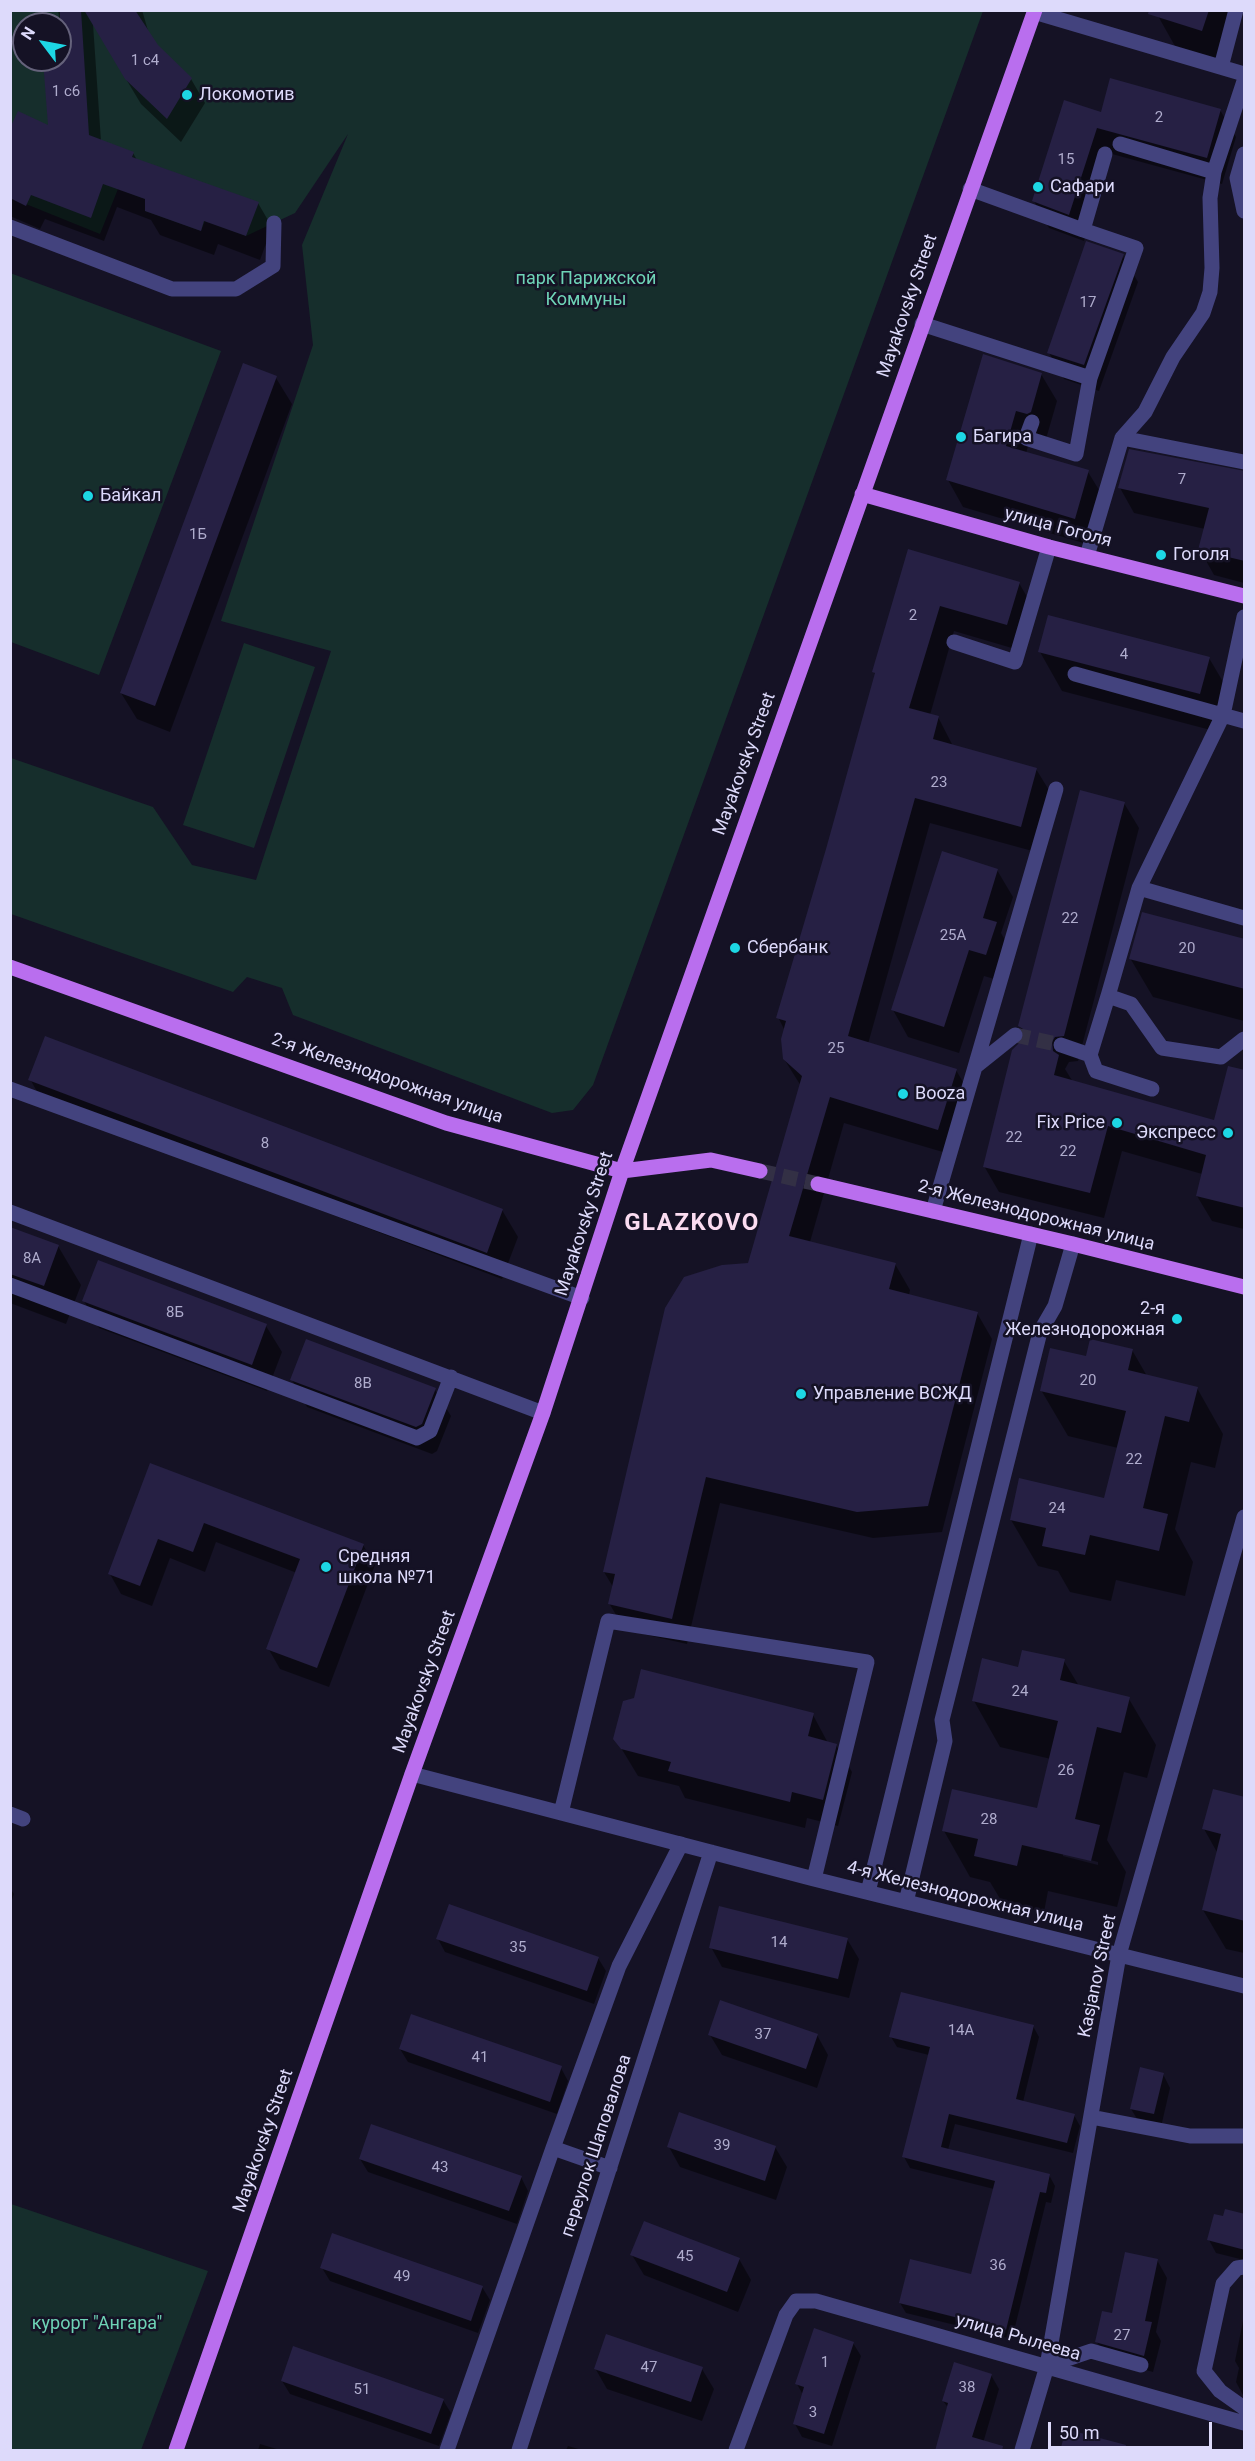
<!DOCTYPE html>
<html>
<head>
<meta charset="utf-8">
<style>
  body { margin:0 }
  #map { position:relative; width:1255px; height:2461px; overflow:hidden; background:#151225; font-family:Roboto,sans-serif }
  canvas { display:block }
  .frame { position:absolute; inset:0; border:12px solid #dddafb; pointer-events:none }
  .north { position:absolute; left:12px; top:12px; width:60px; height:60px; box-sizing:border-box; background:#151225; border:2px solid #65627b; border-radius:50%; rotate:302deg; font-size:16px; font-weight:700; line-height:24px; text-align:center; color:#dddafb }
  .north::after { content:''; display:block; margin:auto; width:21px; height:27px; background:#1dd7e4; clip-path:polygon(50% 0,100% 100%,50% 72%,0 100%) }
  .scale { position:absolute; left:1048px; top:2422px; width:164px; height:27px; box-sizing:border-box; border:3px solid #dddafb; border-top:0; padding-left:8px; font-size:18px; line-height:21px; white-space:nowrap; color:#dddafb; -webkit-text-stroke:4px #151225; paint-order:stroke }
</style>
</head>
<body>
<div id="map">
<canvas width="1255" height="2461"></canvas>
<div class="frame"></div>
<div class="north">N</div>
<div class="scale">50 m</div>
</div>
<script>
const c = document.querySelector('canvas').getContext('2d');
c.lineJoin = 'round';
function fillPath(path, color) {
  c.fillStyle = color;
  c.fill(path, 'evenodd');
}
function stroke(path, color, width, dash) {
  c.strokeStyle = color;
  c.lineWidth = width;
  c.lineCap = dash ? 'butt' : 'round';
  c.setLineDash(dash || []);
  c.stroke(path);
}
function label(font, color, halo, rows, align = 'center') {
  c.font = font + ' Roboto,sans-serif';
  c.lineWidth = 5;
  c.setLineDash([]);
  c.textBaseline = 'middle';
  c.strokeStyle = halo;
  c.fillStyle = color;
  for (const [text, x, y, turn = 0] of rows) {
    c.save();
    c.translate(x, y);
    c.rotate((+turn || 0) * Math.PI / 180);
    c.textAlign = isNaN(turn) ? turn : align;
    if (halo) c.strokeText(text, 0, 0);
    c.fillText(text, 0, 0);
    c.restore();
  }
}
fillPath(new Path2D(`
  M11 11H983L593 1085 573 1110 552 1113 293 1015 282 988 247 977 233 992 11 914V758L153 807 192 865 256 880 331 651 221 621 313 345 302 245 348 134 295 213 246 236 205 221 201 231 145 211V199L118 189 100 234 11 198ZM24 24H60V60H24Z
  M10 273 221 351 99 675 11 642Z
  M244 643 315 667 254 848 183 825Z
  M11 2204 208 2271 141 2450H11Z`), '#162e2c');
fillPath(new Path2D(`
  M58 10H142L149 34 156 46 191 79 205 103 181 142 141 104 93 24 101 141 133 153 137 160 258 203 272 227 260 260 218 244 214 255 160 235 151 220 117 207 104 241 45 219 40 229 10 216V131L50 127 45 60H60V24H42L41 18 59 17Z
  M1160 10H1243L1224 70 1180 55 1158 16Z
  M1220 110 1236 137 1222 184 1112 154 1084 241 1049 228 1034 201 1102 114Z
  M1122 255 1138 282 1099 391 1064 379 1049 353Z
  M1041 374 1057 401 1046 439 1031 437 1026 453 1088 472 1104 498 1090 545 963 507 948 480Z
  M276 378 292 404 170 732 137 719 121 693Z
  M1244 472V583L1214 575 1200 550 1205 529 1134 513 1120 488Z
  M909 551 1019 583 1034 609 1022 651 954 631 930 715 938 717 953 746 1036 769 1052 795 1036 852 930 823 868 1044 956 1070 971 1096 953 1155 844 1123 810 1242 895 1264 910 1290 909 1295 977 1313 992 1339 942 1532 873 1538 720 1503 687 1644 625 1630 609 1603 613 1587 604 1572 749 1264 801 1086 784 1059 785 1031 778 1017 828 850 876 676 874 672Z
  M1040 652 1209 658 1232 697 1222 733 1062 691Z
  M1124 803 1139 828 1078 1061 1069 1062 1065 1069 1073 1082 1215 1122 1244 1072V1229L1212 1221 1197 1196 1202 1174 1122 1151 1104 1218 999 1192 984 1166 1026 1037 1019 1026Z
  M997 870 1013 897 1001 933 1011 951 1001 981 984 976 959 1053 908 1037 893 1010Z
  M1244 941V1021L1153 997 1130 958Z
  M30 1079 502 1210 518 1237 502 1279 45 1106Z
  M10 1228 58 1246 81 1285 66 1324 10 1303Z
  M84 1301 266 1326 282 1352 267 1391 99 1328Z
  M1132 1350 1147 1376 1197 1388 1223 1434 1215 1468 1191 1462 1175 1529 1193 1562 1185 1596 1116 1580 1111 1601 1070 1592 1058 1571 1038 1566 1011 1520 1106 1499 1118 1448 1068 1436 1041 1390 1087 1357Z
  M292 1380 435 1390 451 1416 437 1451 432 1454 307 1407Z
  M151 1465 363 1545 375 1565 329 1687 280 1669 268 1648 297 1573 216 1542 205 1572 170 1558 152 1606 121 1594 110 1574Z
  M1064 1661 1079 1686 1129 1699 1156 1745 1147 1778 1124 1772 1107 1840 1126 1872 1117 1907 1048 1891 1044 1912 1002 1902 990 1882 970 1877 944 1831 1038 1810 1051 1759 1000 1747 974 1701 1019 1668ZM1063 1853 1098 1862V1865L1063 1856Z
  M813 1715 828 1743 836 1745 852 1772 838 1826 807 1818 805 1828 685 1798 679 1786 638 1776 615 1738Z
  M1244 1799V1953L1226 1949 1203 1910 1218 1854 1204 1829Z
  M10 1888 14 1894 10 1905Z
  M438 1939 598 1958 606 1971 594 2004 445 1952Z
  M847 1939 859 1959 849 1998 722 1967 711 1947Z
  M1033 2026 1039 2037 1023 2102 1074 2115 1080 2126 1073 2153 955 2124 948 2150 1049 2175 1055 2186 1051 2203 1046 2202 1012 2339 906 2313 900 2303 972 2276 994 2189 910 2168 904 2157 929 2055 897 2047 891 2037Z
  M710 2035H817L828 2055 817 2088 722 2055Z
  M400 2049 561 2068 568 2081 557 2114 408 2062Z
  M1163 2074 1170 2088 1161 2127 1139 2122 1131 2109Z
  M669 2147H775L787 2167 776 2200 680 2167Z
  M360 2159 521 2177 528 2191 517 2224 368 2172Z
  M1244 2215V2260L1216 2253 1209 2240 1224 2218Z
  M632 2255 739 2259 751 2280 738 2312 644 2275Z
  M1157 2260 1167 2278 1156 2332 1161 2341 1153 2372 1107 2359 1097 2342 1114 2315Z
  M322 2268 482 2287 490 2300 478 2333 330 2281Z
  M1244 2316V2397L1236 2382 1239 2368 1235 2361Z
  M853 2343 861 2356 832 2446 802 2437 795 2424 803 2395 797 2384Z
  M595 2368 702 2369 714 2389 702 2421 607 2389Z
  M991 2375 999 2389 981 2450 943 2401Z
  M282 2381 443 2400 451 2413 439 2446 290 2394Z
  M260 2444 280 2450H258Z
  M568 2446 582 2450H566Z`), '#0007');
fillPath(new Path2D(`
  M60 10H81L89 135 134 152 132 157 259 202 246 236 204 221 201 231 145 211V199L103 184 91 218 31 195 26 206 10 198V128L18 111 48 125 43 60H60Z
  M84 10H135L158 45 192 78 167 119 125 79Z
  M1149 10H1209L1202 31 1148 14Z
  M1110 78 1221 109 1207 158 1097 128 1069 215 1032 201 1064 100 1101 112Z
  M1086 241 1124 254 1084 365 1047 353Z
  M983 354 1042 373 1031 412 1027 414 1016 411 1006 446 1089 470 1075 519 946 480Z
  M243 363 277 376 155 706 120 693Z
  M1129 449 1245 471V561L1198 550 1209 508 1118 488Z
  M908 549 1020 582 1007 625 940 606 909 708 939 716 933 739 1037 768 1021 827 915 798 848 1036 957 1069 938 1130 830 1097 789 1236 896 1263 889 1289 978 1312 928 1506 857 1512 706 1477 672 1619 608 1604 615 1574 603 1572 665 1308 684 1277 722 1265 748 1263 802 1076 783 1059 781 1039 786 1021 776 1018 826 849 875 673 872 672Z
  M1048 615 1210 657 1200 694 1038 652Z
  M1080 790 1125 802 1064 1036 1055 1037 1052 1042 1053 1051 1059 1055 1054 1075 1214 1120 1228 1066 1245 1070V1208L1196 1196 1206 1155 1108 1126 1090 1193 983 1167 1012 1050 1024 1038 1023 1029 1018 1026Z
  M942 851 998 869 983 918 997 922 986 955 969 950 944 1027 891 1010Z
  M1142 912 1245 939V989L1129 959Z
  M45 1036 503 1209 487 1253 28 1080Z
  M10 1227 59 1245 44 1286 10 1274Z
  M98 1260 267 1324 252 1365 82 1301Z
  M306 1339 436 1388 422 1424 416 1427 290 1380Z
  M1090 1339 1133 1349 1128 1370 1198 1387 1189 1422 1165 1416 1143 1508 1168 1514 1159 1551 1090 1535 1085 1555 1042 1546 1046 1528 1010 1520 1019 1478 1104 1498 1126 1411 1040 1391 1050 1348 1086 1356Z
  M150 1463 364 1544 317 1668 266 1649 300 1559 204 1523 193 1552 158 1539 140 1586 108 1574Z
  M1022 1650 1065 1659 1060 1680 1130 1697 1121 1733 1097 1727 1075 1819 1100 1825 1091 1861 1022 1845 1017 1866 974 1856 978 1839 942 1831 952 1789 1037 1808 1058 1721 972 1701 982 1658 1018 1667Z
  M641 1669 814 1713 808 1736 837 1744 823 1800 792 1792 790 1802 668 1771 671 1762 621 1749 613 1739 623 1701 634 1698Z
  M1213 1789 1245 1797V1921L1202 1910 1221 1834 1202 1829Z
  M449 1904 599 1957 587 1991 436 1939Z
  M719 1906 848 1938 838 1979 709 1948Z
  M901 1992 1034 2025 1016 2099 1075 2114 1067 2143 949 2114 941 2147 1050 2174 1046 2193 1040 2192 1006 2330 899 2303 910 2259 971 2274 995 2181 902 2157 930 2047 889 2037Z
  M720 2000 818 2034 806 2069 708 2035Z
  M411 2014 562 2066 550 2102 399 2049Z
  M1140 2067 1164 2073 1154 2114 1130 2109Z
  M679 2112 776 2146 765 2181 667 2147Z
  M371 2124 522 2176 509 2211 359 2159Z
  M1225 2209 1245 2214V2250L1207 2240 1214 2214 1223 2216Z
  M644 2221 740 2258 727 2292 630 2255Z
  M332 2233 483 2286 471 2321 320 2268Z
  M1125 2252 1158 2259 1145 2321 1152 2322 1144 2356 1095 2342 1102 2311 1112 2313Z
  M814 2328 854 2342 824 2434 793 2424 804 2387 795 2384Z
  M606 2334 703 2367 691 2402 594 2369Z
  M293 2346 444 2399 431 2434 281 2381Z
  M954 2362 992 2374 972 2437 1003 2446 1002 2451H935L948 2403 942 2401Z
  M1066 2429 1126 2445 1125 2451H1060Z`), '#262044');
stroke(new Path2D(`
  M1015 1035 1061 1045`), '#333045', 15, [15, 8]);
stroke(new Path2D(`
  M760 1171 818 1184`), '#333045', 15, [15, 8]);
stroke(new Path2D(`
  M1034 12 1244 74
  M1221 67 1236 10
  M1120 144 1214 172 1244 81
  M1244 154 1237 178 1244 211
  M970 189 1083 230
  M10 227 172 289H236L273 266 274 223
  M922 324 1090 378
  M1032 422 1026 438 1076 454 1090 378 1136 248 1083 230 1105 154
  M1122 438 1145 412 1173 357 1203 313 1210 292 1212 268 1210 198 1214 172
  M1087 556 1122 438 1244 462
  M954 642 1015 662 1049 547
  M1075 674 1244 721
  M1139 888 1244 918
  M1108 996 1139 888 1223 715 1244 617
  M1061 1045 1090 1055 1108 996 1131 1004 1162 1048 1221 1057 1244 1039
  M1090 1055 1096 1071 1152 1089
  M975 1067 1056 789
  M10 1089 582 1298
  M933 1211 975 1067 1015 1035
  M10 1212 543 1413
  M10 1285 417 1438 430 1431 451 1377
  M412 1774 814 1879 1244 1986
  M561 1813 608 1621 867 1662 814 1879
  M10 1814 23 1819
  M868 1892 1031 1234
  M906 1902 945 1741 942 1720 1040 1332 1055 1306 1073 1244
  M1091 2117 1190 2136H1244
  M553 2148 610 2168
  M1244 2267 1237 2268 1223 2284 1204 2371 1220 2391 1244 2408
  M1047 2366 1091 2351 1141 2365
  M447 2450 553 2148 619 1966 681 1844
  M519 2450 711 1852
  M736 2450 786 2315 796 2301H816L1244 2423
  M1022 2450 1047 2366 1119 1955 1244 1517`), '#43437e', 15);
stroke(new Path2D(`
  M862 494 1049 547 1244 596
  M10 967 446 1123 622 1171 711 1160 760 1171
  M818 1184 1073 1244 1244 1287
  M176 2450 412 1774 543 1413 622 1171 1035 10`), '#b96eee', 15);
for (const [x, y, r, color] of [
  [187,95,6,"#1dd7e4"],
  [1038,187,6,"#1dd7e4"],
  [961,437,6,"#1dd7e4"],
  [88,496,6,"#1dd7e4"],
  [1161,555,6,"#1dd7e4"],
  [735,948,6,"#1dd7e4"],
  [903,1094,6,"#1dd7e4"],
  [1117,1123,6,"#1dd7e4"],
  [1228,1133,6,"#1dd7e4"],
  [1177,1319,6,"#1dd7e4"],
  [801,1394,6,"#1dd7e4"],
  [326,1567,6,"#1dd7e4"]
]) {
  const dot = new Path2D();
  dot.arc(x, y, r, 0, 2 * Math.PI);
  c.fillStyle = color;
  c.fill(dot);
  stroke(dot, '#151225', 2);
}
label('15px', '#afaccd', null, [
  ["1 с4",145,61],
  ["1 с6",66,92],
  ["2",1159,118],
  ["15",1066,160],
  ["17",1088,303],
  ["7",1182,480],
  ["1Б",198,535],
  ["2",913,616],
  ["4",1124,655],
  ["23",939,783],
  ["22",1070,919],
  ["25А",953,936],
  ["20",1187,949],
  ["25",836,1049],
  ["22",1014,1138],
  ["8",265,1144],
  ["22",1068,1152],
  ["8А",32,1259],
  ["8Б",175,1313],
  ["20",1088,1381],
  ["8В",363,1384],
  ["22",1134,1460],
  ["24",1057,1509],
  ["24",1020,1692],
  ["26",1066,1771],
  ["28",989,1820],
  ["14",779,1943],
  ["35",518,1948],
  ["14А",961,2031],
  ["37",763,2035],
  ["41",480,2058],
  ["39",722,2146],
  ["43",440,2168],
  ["45",685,2257],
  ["36",998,2266],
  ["49",402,2277],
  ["27",1122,2336],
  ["1",825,2363],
  ["47",649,2368],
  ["38",967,2388],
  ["51",362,2390],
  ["3",813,2413]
]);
label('18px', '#dddafb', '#151225', [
  ["Локомотив",199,95],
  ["Сафари",1050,187],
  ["Багира",973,437],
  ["Байкал",100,496],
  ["Гоголя",1173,555],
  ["Сбербанк",747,948],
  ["Booza",915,1094],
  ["Fix Price",1105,1123,"right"],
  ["Экспресс",1216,1133,"right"],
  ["2-я",1165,1309,"right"],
  ["Железнодорожная",1165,1330,"right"],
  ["Управление ВСЖД",813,1394],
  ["Средняя",338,1557],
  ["школа №71",338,1578]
], 'left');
label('18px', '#6ed3b6', '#151225', [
  ["парк Парижской",586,279],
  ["Коммуны",586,300],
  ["курорт \"Ангара\"",97,2324]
]);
label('18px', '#dddafb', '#151225', [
  ["Mayakovsky Street",908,306,-71],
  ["улица Гоголя",1058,528,15],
  ["Mayakovsky Street",745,764,-70],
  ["2-я Железнодорожная улица",387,1079,19],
  ["2-я Железнодорожная улица",1036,1216,14],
  ["Mayakovsky Street",585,1224,-72],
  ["Mayakovsky Street",425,1682,-70],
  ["4-я Железнодорожная улица",965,1897,14],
  ["Kasjanov Street",1098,1976,-78],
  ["Mayakovsky Street",264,2141,-71],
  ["переулок Шаповалова",597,2146,-72],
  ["улица Рылеева",1018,2338,16]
]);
c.letterSpacing = '1.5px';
label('bold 24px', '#fbdcf1', '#151225', [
  ["GLAZKOVO",692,1224]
]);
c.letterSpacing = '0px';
</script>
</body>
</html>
